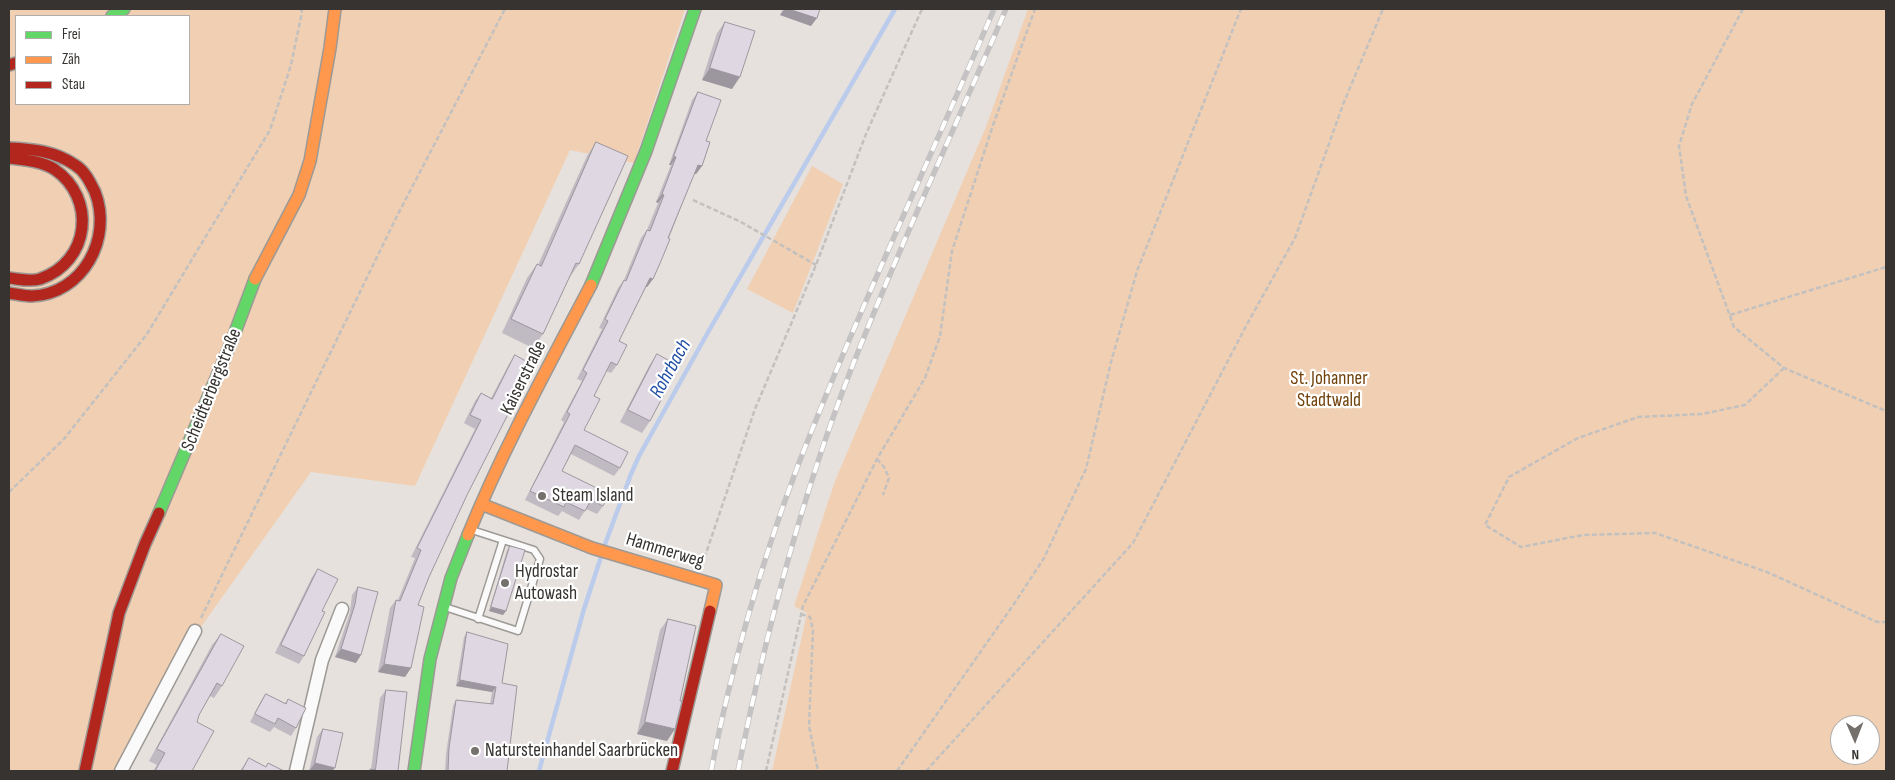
<!DOCTYPE html>
<html>
<head>
<meta charset="utf-8">
<style>
  body { margin:0 }
  #map { position:relative; width:1895px; height:780px; overflow:hidden; background:#e6e1dc; font-family:"Sofia Sans Condensed",sans-serif }
  canvas { display:block }
  .frame { position:absolute; inset:0; border:10px solid #363330; pointer-events:none }
  .legend { position:absolute; left:15px; top:15px; width:175px; height:90px; box-sizing:border-box; background:#fff; border:1px solid #afadac; margin:0; padding:6px 9px; list-style:none; font-size:15px; color:#363330 }
  .legend li { display:flex; align-items:center; gap:10px; height:25px }
  .legend b { width:25px; border:1px solid #afadac }
  .north { position:absolute; left:1830px; top:715px; width:50px; height:50px; box-sizing:border-box; background:#fff; border:1px solid #afadac; border-radius:50%; rotate:179deg; font-size:14px; font-weight:700; line-height:20px; text-align:center; color:#363330 }
  .north::after { content:''; display:block; margin:auto; width:18px; height:22px; background:#74706c; clip-path:polygon(50% 0,100% 100%,50% 72%,0 100%) }
</style>
</head>
<body>
<div id="map">
<canvas width="1895" height="780"></canvas>
<div class="frame"></div>
<ul class="legend">
<li><b style="height:6px;background:#63d668"></b>Frei</li>
<li><b style="height:6px;background:#ff974d"></b>Zäh</li>
<li><b style="height:6px;background:#b3261e"></b>Stau</li>
</ul>
<div class="north">N</div>
</div>
<script>
const c = document.querySelector('canvas').getContext('2d');
c.lineJoin = 'round';
function fillPath(path, color) {
  c.fillStyle = color;
  c.fill(path, 'evenodd');
}
function stroke(path, color, width, dash) {
  c.strokeStyle = color;
  c.lineWidth = width;
  c.lineCap = dash ? 'butt' : 'round';
  c.setLineDash(dash || []);
  c.stroke(path);
}
function label(font, color, halo, rows, align = 'center') {
  c.font = font + ' "Sofia Sans Condensed",sans-serif';
  c.lineWidth = 4.5;
  c.setLineDash([]);
  c.textBaseline = 'middle';
  c.strokeStyle = halo;
  c.fillStyle = color;
  for (const [text, x, y, turn = 0] of rows) {
    c.save();
    c.translate(x, y);
    c.rotate((+turn || 0) * Math.PI / 180);
    c.textAlign = isNaN(turn) ? turn : align;
    if (halo) c.strokeText(text, 0, 0);
    c.fillText(text, 0, 0);
    c.restore();
  }
}
fillPath(new Path2D(`
  M9 9H685L634 163 570 150 415 486 311 472 186 648 114 771H9ZM16 16H189V104H16Z
  M1028 9H1886V771H772L807 613 794 606 835 481 986 127ZM1840 725H1870V755H1840Z
  M812 166 843 184 793 313 747 289Z`), '#f1cfb2');
stroke(new Path2D(`
  M604 547 631 474 639 456 707 334 895 9
  M539 771 584 609 602 554`), '#bbcbeb', 4.5);
const lane = new Path2D(`
  M445 607 518 631 540 559 534 550 472 530
  M478 619 503 540`);
const street = new Path2D(`
  M121 771 195 631
  M296 771 322 660 342 609`);
const fast = new Path2D(`
  M112 16 124 9
  M591 285 646 151 695 9
  M159 513 231 343 255 279
  M414 771 430 659 451 578 468 535`);
const slow = new Path2D(`
  M255 279 299 195 310 161 330 48 335 9
  M481 504 592 548 716 585 710 611
  M468 535C503 449 548 367 591 285`);
const jam = new Path2D(`
  M9 65 16 63
  M9 148C32 149 55 151 75 165 85 171 90 182 95 192 113 238 83 294 32 296 25 296 16 294 9 293
  M9 158C24 160 41 161 54 169 97 198 90 262 40 279 30 282 19 279 9 278
  M85 771 119 613 145 544 159 513
  M672 771 710 611`);
stroke(lane, '#9d9a96', 9);
stroke(street, '#9d9a96', 15);
stroke(fast, '#9d9a96', 14);
stroke(slow, '#9d9a96', 14);
stroke(jam, '#9d9a96', 14);
stroke(new Path2D(`
  M1743 9 1692 104 1679 146 1686 196 1734 327 1784 368 1886 411
  M693 200 741 222 816 265
  M1730 315 1886 267
  M1784 368 1745 405 1702 414 1638 417 1578 438 1509 477 1485 525 1521 547 1583 535 1655 533 1767 572 1877 622H1886
  M877 459 884 467 889 478 883 495
  M9 492 64 439 147 334 270 130 291 65 302 12 301 9
  M702 565 755 409 816 265 866 134 922 9
  M801 614 810 617 813 630 809 726 818 771
  M201 618 397 216 505 9
  M766 771 803 606 877 459 925 378 940 336 952 251 992 128 1035 9
  M897 771 1014 604 1044 558 1086 469 1111 362 1137 271 1241 9
  M926 771 1133 543 1246 326 1295 238 1344 102 1383 9`), '#c3c1c0', 2.5, [5, 2.5]);
stroke(lane, '#fbfafa', 6);
stroke(street, '#fbfafa', 12);
stroke(fast, '#63d668', 11);
stroke(slow, '#ff974d', 11);
stroke(jam, '#b3261e', 11);
const rail = new Path2D(`
  M711 771C731 669 760 566 797 468 857 313 929 162 994 9
  M738 771C765 636 800 501 850 372 898 249 954 130 1006 9`);
stroke(rail, '#c4c2c2', 5.5);
stroke(rail, '#fff', 4, [11]);
fillPath(new Path2D(`
  M783 9H820L811 26 780 15Z
  M725 22 732 89 702 80 717 33Z
  M698 92 706 141 702 166 696 174H694L653 279 647 287H646L619 341 617 365 611 373 606 371 594 396 584 430 620 468 614 476 571 454 562 471 603 506 597 514 586 509 579 520 562 511 558 516 525 500 564 422 561 420 582 381 577 379 602 329 599 328 618 288 624 280 641 238 647 230 658 203 656 202 671 165H669L692 100Z
  M596 142 579 264 569 278 543 334 533 348 502 333 527 278 537 264 538 265 587 156Z
  M657 354 650 421 642 433 620 422 649 366Z
  M515 355 467 495 429 577 418 605 411 668 405 677 378 672 390 608 396 600H398L415 558 411 557 475 429 464 423 475 401 481 393 491 398 509 364Z
  M510 546 506 611 503 615 489 611 507 550Z
  M318 569 322 611 304 656 299 664 275 653 312 577Z
  M358 587 356 663 335 657 350 612 352 595Z
  M668 619 667 741 637 734 660 630Z
  M467 632 502 683 507 771H445L446 754 453 706 456 700 490 704 492 692 456 686 464 637Z
  M221 634 222 686 214 698 210 696 199 715 197 722 192 771H153L157 765 149 761 212 645Z
  M386 690 398 771H369L371 770 380 698Z
  M266 694 285 703 288 699 296 728 291 736 274 727 270 732 250 722 261 701Z
  M323 729 335 768 309 771 317 737Z
  M249 758 266 767 268 763 284 771H240Z`), '#c0bac2');
fillPath(new Path2D(`
  M785 9H789L817 18 811 26 780 15Z
  M710 68 740 77 732 89 702 80Z
  M674 156 676 157 671 165H669Z
  M698 165 702 166 696 174 692 173Z
  M662 194 664 195 658 203 656 202Z
  M650 278 653 279 647 287 645 286Z
  M491 607 506 611 503 615 489 611Z
  M341 649 361 655 356 663 335 657Z
  M384 664 411 668 405 677 378 672Z
  M460 680 496 687 492 692 456 686Z
  M645 722 675 729 667 741 637 734Z
  M315 763 335 768 332 771H309Z`), '#9c979e');
const building = new Path2D(`
  M789 9H820L817 18Z
  M725 22 755 31 740 77 710 68Z
  M698 92 721 100 706 141 710 142 702 166 698 165 668 238 670 239 661 261 653 279 650 278 619 341 627 345 617 365 611 362 594 396 600 399 584 430 628 452 620 468 575 445 562 471 609 494 603 506 591 500 585 511 566 502 564 507 530 491 570 414 567 412 587 373 583 370 608 321 605 319 624 280 626 281 647 230 650 231 664 195 662 194 676 157 674 156Z
  M596 142 628 156 579 264 576 263 543 334 511 319 537 264 541 266Z
  M657 354 679 366 650 421 628 410Z
  M515 355 533 365 467 495 429 577 418 605 424 607 411 668 384 664 396 600 400 601 421 550 417 548 481 420 470 415 481 393 492 399Z
  M510 546 525 550 506 611 491 607Z
  M318 569 338 579 322 611 325 612 304 656 281 645Z
  M358 587 378 592 361 655 341 649 355 604Z
  M668 619 696 626 680 701H682L675 729 645 722Z
  M467 632 508 644 502 683 517 686 507 771H448L449 748 456 700 493 704 496 687 460 680Z
  M221 634 244 646 222 686 217 683 199 715 197 722 214 731 192 771H155L165 753 157 749Z
  M386 690 407 692 398 771H370V769L375 770Z
  M266 694 286 704 288 699 306 708 296 728 278 718 275 724 255 714Z
  M323 729 343 733 335 768 315 763Z
  M249 758 266 767 268 763 284 771H242Z`);
fillPath(building, '#dfd8e2');
stroke(building, '#9c979e', 1);
for (const [x, y, r, color] of [
  [542,496,5,"#74706c"],
  [505,583,5,"#74706c"],
  [475,751,5,"#74706c"]
]) {
  const dot = new Path2D();
  dot.arc(x, y, r, 0, 2 * Math.PI);
  c.fillStyle = color;
  c.fill(dot);
  stroke(dot, '#fff', 2);
}
label('19px', '#363330', '#fff', [
  ["Kaiserstraße",524,378,-64],
  ["Scheidterbergstraße",212,390,-68],
  ["Hammerweg",665,551,17]
]);
label('19px', '#70410a', '#fff', [
  ["St. Johanner",1329,379],
  ["Stadtwald",1329,401]
]);
label('19px', '#363330', '#fff', [
  ["Steam Island",552,496],
  ["Hydrostar",515,572],
  ["Autowash",515,594],
  ["Natursteinhandel Saarbrücken",485,751]
], 'left');
label('italic 20px', '#204ea6', '#fff', [
  ["Rohrbach",671,369,-61]
]);
</script>
</body>
</html>
